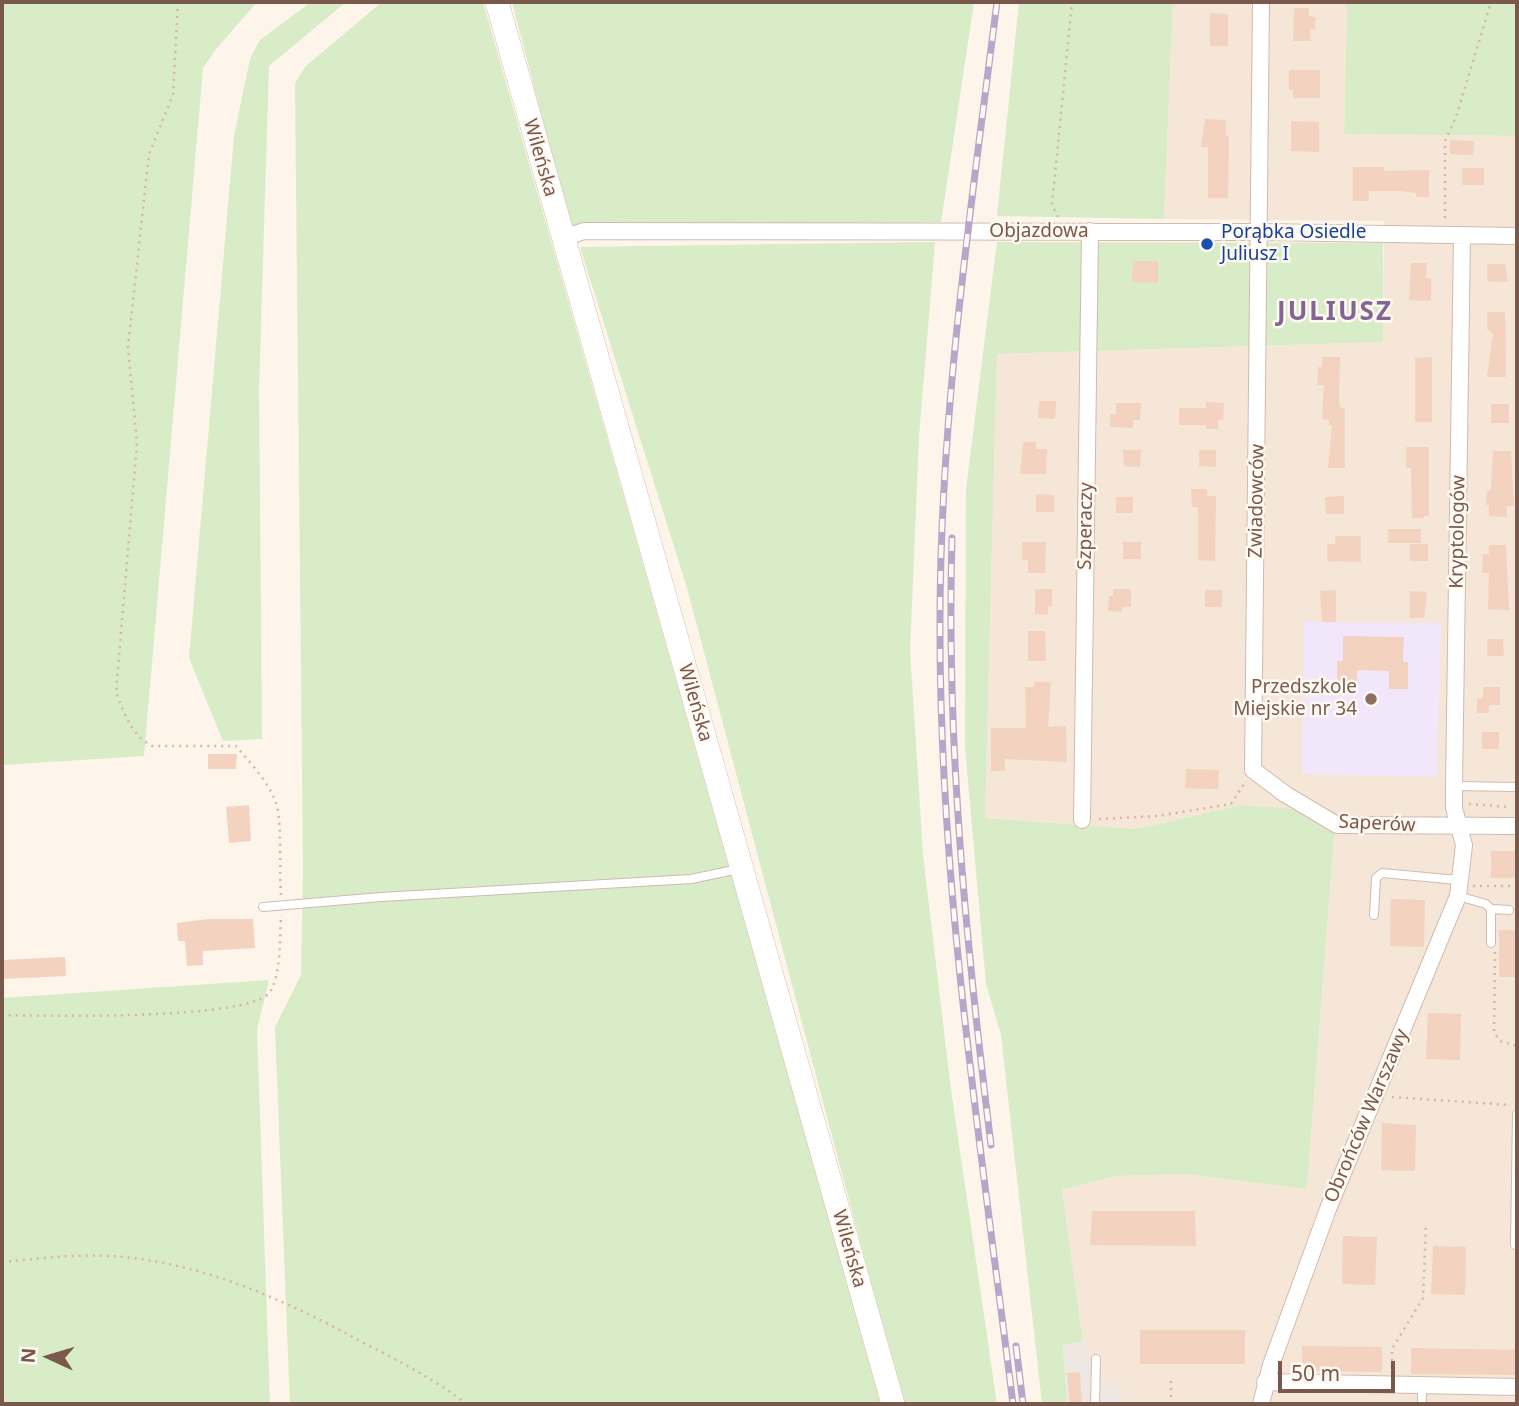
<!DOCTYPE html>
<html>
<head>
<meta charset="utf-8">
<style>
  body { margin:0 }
  #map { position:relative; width:1519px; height:1406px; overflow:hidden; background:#fdf5ea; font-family:"Noto Sans",sans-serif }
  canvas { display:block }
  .frame { position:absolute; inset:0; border:4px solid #79594b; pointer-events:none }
  .north { position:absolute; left:14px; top:1322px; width:70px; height:70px; -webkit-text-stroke:5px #fff9f1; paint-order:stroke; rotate:274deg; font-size:19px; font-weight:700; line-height:28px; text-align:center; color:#79594b }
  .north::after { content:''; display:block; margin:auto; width:24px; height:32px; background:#79594b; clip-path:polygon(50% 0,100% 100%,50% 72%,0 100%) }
  .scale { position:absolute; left:1278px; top:1361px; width:117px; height:32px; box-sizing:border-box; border:4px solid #79594b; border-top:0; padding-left:9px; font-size:21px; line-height:24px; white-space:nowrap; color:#79594b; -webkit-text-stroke:5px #fff9f1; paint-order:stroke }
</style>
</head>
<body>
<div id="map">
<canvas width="1519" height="1406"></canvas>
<div class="frame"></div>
<div class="north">N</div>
<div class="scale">50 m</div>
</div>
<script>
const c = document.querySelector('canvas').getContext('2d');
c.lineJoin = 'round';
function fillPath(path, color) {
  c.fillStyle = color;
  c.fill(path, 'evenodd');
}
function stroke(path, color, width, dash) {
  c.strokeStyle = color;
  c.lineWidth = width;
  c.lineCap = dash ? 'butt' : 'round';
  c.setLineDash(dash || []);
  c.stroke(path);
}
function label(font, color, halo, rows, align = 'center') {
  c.font = font + ' "Noto Sans",sans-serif';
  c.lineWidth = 5;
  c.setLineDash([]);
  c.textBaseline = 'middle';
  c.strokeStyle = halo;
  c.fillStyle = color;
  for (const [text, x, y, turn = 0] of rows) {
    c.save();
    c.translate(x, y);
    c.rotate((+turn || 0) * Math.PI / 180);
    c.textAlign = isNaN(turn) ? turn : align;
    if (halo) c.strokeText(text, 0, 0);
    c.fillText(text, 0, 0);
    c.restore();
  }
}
fillPath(new Path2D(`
  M1173 2H1347L1344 134 1517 136V1404H1122V1385H1106L1083 1341 1062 1190 1115 1176 1184 1174 1307 1189 1336 813 1241 805 1136 829 985 818 997 354 1383 342 1384 221 1164 219Z`), '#f5e6d8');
fillPath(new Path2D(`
  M1083 1341 1106 1385H1122V1404H1067L1063 1344Z`), '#eee7e2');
fillPath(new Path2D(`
  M1304 622 1441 623 1437 777 1302 774Z`), '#f2e6fa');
fillPath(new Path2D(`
  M2 2H257L216 49 203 68 144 756 2 765Z
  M311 2H346L269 66 259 389 262 739 223 741 189 658 234 136 250 59 260 40Z
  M382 2H483L882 1404H290L275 1027 301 975 303 870 295 83 306 66Z
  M512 2H974L941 222 570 225Z
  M1019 2H1173L1164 219 997 216Z
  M1347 2H1517V136L1344 134Z
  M935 242 919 437 910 650 923 855 951 1090 997 1404H903L687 588 580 247Z
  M997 242 1383 243V342L997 354 985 818 1136 829 1241 805 1336 812 1307 1189 1184 1174 1115 1176 1062 1190 1083 1341 1063 1345 1067 1404H1042L1001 1035 986 984 965 747 966 490Z
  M269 980 257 1030 270 1404H2V998Z`), '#d8ecc7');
fillPath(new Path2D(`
  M1294 8H1309V16L1316 17 1315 29H1310L1311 41H1293Z
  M1210 13 1228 14V46H1210Z
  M1289 70H1320V98H1293V90H1289Z
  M1205 119 1226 120V136H1229L1228 198H1208V147H1201Z
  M1291 121 1319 122V152L1291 151Z
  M1450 140 1474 141 1473 155 1450 154Z
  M1353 167H1384V171L1429 170V197H1416V193L1400 191H1369V201H1353Z
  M1462 168H1484V185H1462Z
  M1133 261H1158V283L1132 282Z
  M1411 263H1427L1426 278H1431V301L1409 300Z
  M1487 264H1505L1508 282 1487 281Z
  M1487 312H1505L1506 377H1487L1493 334 1487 329Z
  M1322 357H1340L1339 402 1341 408H1345V468H1328L1332 425H1329V420L1322 419 1324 385H1317L1318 367H1322Z
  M1432 357V422H1415V358Z
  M1039 401H1056L1055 419 1038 418Z
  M1206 402 1224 403 1223 420H1218V429H1206V425H1179V408H1206Z
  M1116 403H1141L1140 420H1133V428L1110 427V414H1116Z
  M1491 404H1509V423H1491Z
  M1023 442H1036V449H1047L1046 474H1020Z
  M1406 447H1429V516H1424V518H1412L1411 468H1406Z
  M1123 450H1141L1140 467 1124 466Z
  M1199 450H1216V467L1199 466Z
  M1493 451H1511L1514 506H1507V517L1489 516V505H1486L1487 490H1491Z
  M1191 489H1207V496H1216L1215 561 1198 560V507H1192Z
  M1036 494 1054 495V512H1036Z
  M1344 496V514H1326L1325 497Z
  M1116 497H1133V513H1116Z
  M1388 529H1421V543H1388Z
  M1335 536H1361V562L1327 561V544H1335Z
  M1022 542H1046L1045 573H1028V560H1022Z
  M1123 542H1141V559H1123Z
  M1410 544H1428V561H1410Z
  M1489 545H1506L1509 610 1488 609 1489 573H1482L1483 554H1489Z
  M1035 589H1052V606H1048V615L1035 614Z
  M1113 589H1131V607H1122V612L1108 611 1109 596H1113Z
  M1205 590H1222V607H1205Z
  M1336 590V622H1322L1320 591Z
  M1410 591 1427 592 1424 618H1410Z
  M1028 631H1045L1046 661H1028Z
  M1343 636 1404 637 1403 662H1408V689H1389V671L1357 670V689H1337V661H1343Z
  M1487 639H1503L1504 656H1487Z
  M1034 682H1051L1048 727 1066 726 1067 762 1005 759V771H991V728H1026L1025 687H1034Z
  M1483 687H1500V705H1489V713H1477V698H1483Z
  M1482 732H1499V749H1482Z
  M208 754H237L236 769H208Z
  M1186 769 1219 770 1218 789 1185 788Z
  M249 805 251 841 229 843 226 807Z
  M1491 851H1517V878H1491Z
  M1391 899 1425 900 1424 947 1390 946Z
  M208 919H253L255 948 203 951V965L187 966 185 941H178L177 923Z
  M1499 930H1517V977H1499Z
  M65 957 66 976 2 979V960Z
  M1428 1013 1461 1014 1460 1060 1426 1059Z
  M1382 1123 1416 1125 1415 1171 1381 1170Z
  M1092 1211H1195L1196 1246 1090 1245Z
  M1343 1236 1377 1237 1375 1285 1342 1284Z
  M1433 1246 1466 1247 1465 1295 1431 1294Z
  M1140 1330H1245V1364H1140Z
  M1302 1346 1382 1347V1372L1302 1371Z
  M1411 1348 1517 1350V1375L1411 1374Z
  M1080 1372 1082 1404H1070L1067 1373Z`), '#f3d2c0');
const lane = new Path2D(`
  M1454 786 1517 787
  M1458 896 1486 904 1491 909 1509 910
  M263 907 381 897 691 879 739 869
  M1374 915 1376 878 1382 873 1458 880
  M1491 943V909
  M1515 1245 1517 1114
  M1095 1404 1096 1359
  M1422 1404V1386`);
const street = new Path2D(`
  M1261 2 1253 770 1285 794 1337 825 1517 826
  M563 238 584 231 1261 232 1517 236
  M1082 820 1090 231
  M1265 1382 1517 1387
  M1261 1404 1271 1365 1328 1209 1458 896 1464 845 1454 808V786L1462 236`);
const secondary = new Path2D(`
  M497 2 893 1404`);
stroke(lane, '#d0bbae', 10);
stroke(street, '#d0bbae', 18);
stroke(secondary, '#d6beae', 24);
stroke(new Path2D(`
  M178 2 173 95 149 154 128 347 137 443 116 692C124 713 131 735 152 746H236C251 764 270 783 277 806 282 828 279 870 281 895
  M1058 217 1052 205 1072 2
  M1445 218V141L1456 117 1491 2
  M1469 804 1508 807
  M1099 819 1157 816 1231 804 1244 784
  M1473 886H1517
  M1495 952 1494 1032 1500 1041 1517 1046
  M2 1015C45 1016 243 1020 268 994 281 982 280 933 281 915
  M1392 1097 1511 1105
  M2 1262C42 1258 83 1253 124 1257 210 1266 287 1301 362 1342 399 1361 434 1379 467 1404
  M1392 1368V1349L1423 1298 1426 1224
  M1171 1404V1380`), '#d9b5a3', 2.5, [2, 5]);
stroke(lane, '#fff', 8);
stroke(street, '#fff', 16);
stroke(secondary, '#fff', 23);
const rail = new Path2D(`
  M997 2C971 208 940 414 940 622 939 884 981 1145 1013 1404
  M952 538C946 741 966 943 991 1145
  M1016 1346 1023 1404`);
stroke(rail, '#b7a6c9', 7);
stroke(rail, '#fff9f1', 4.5, [13]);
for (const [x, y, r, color] of [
  [1207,244,7,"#1a4fb4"],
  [1371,699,7,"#8d6e63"]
]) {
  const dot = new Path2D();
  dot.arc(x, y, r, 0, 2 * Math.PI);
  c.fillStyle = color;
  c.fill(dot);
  stroke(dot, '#fff9f1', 2.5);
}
label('19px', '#79594b', '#fff9f1', [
  ["Wileńska",540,158,74],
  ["Objazdowa",1039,232],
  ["Zwiadowców",1257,501,-89],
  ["Szperaczy",1086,526,-89],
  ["Kryptologów",1458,532,-89],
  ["Wileńska",695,703,74],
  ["Saperów",1377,824,3],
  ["Obrońców Warszawy",1367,1116,-67],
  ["Wileńska",849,1249,74]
]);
label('19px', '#164399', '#fff9f1', [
  ["Porąbka Osiedle",1221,233],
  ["Juliusz I",1221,255]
], 'left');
label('19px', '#785e54', '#fff9f1', [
  ["Przedszkole",1357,688],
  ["Miejskie nr 34",1357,710]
], 'right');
c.letterSpacing = '2px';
label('bold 26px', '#826495', '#fff9f1', [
  ["JULIUSZ",1335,313]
]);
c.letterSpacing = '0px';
</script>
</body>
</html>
